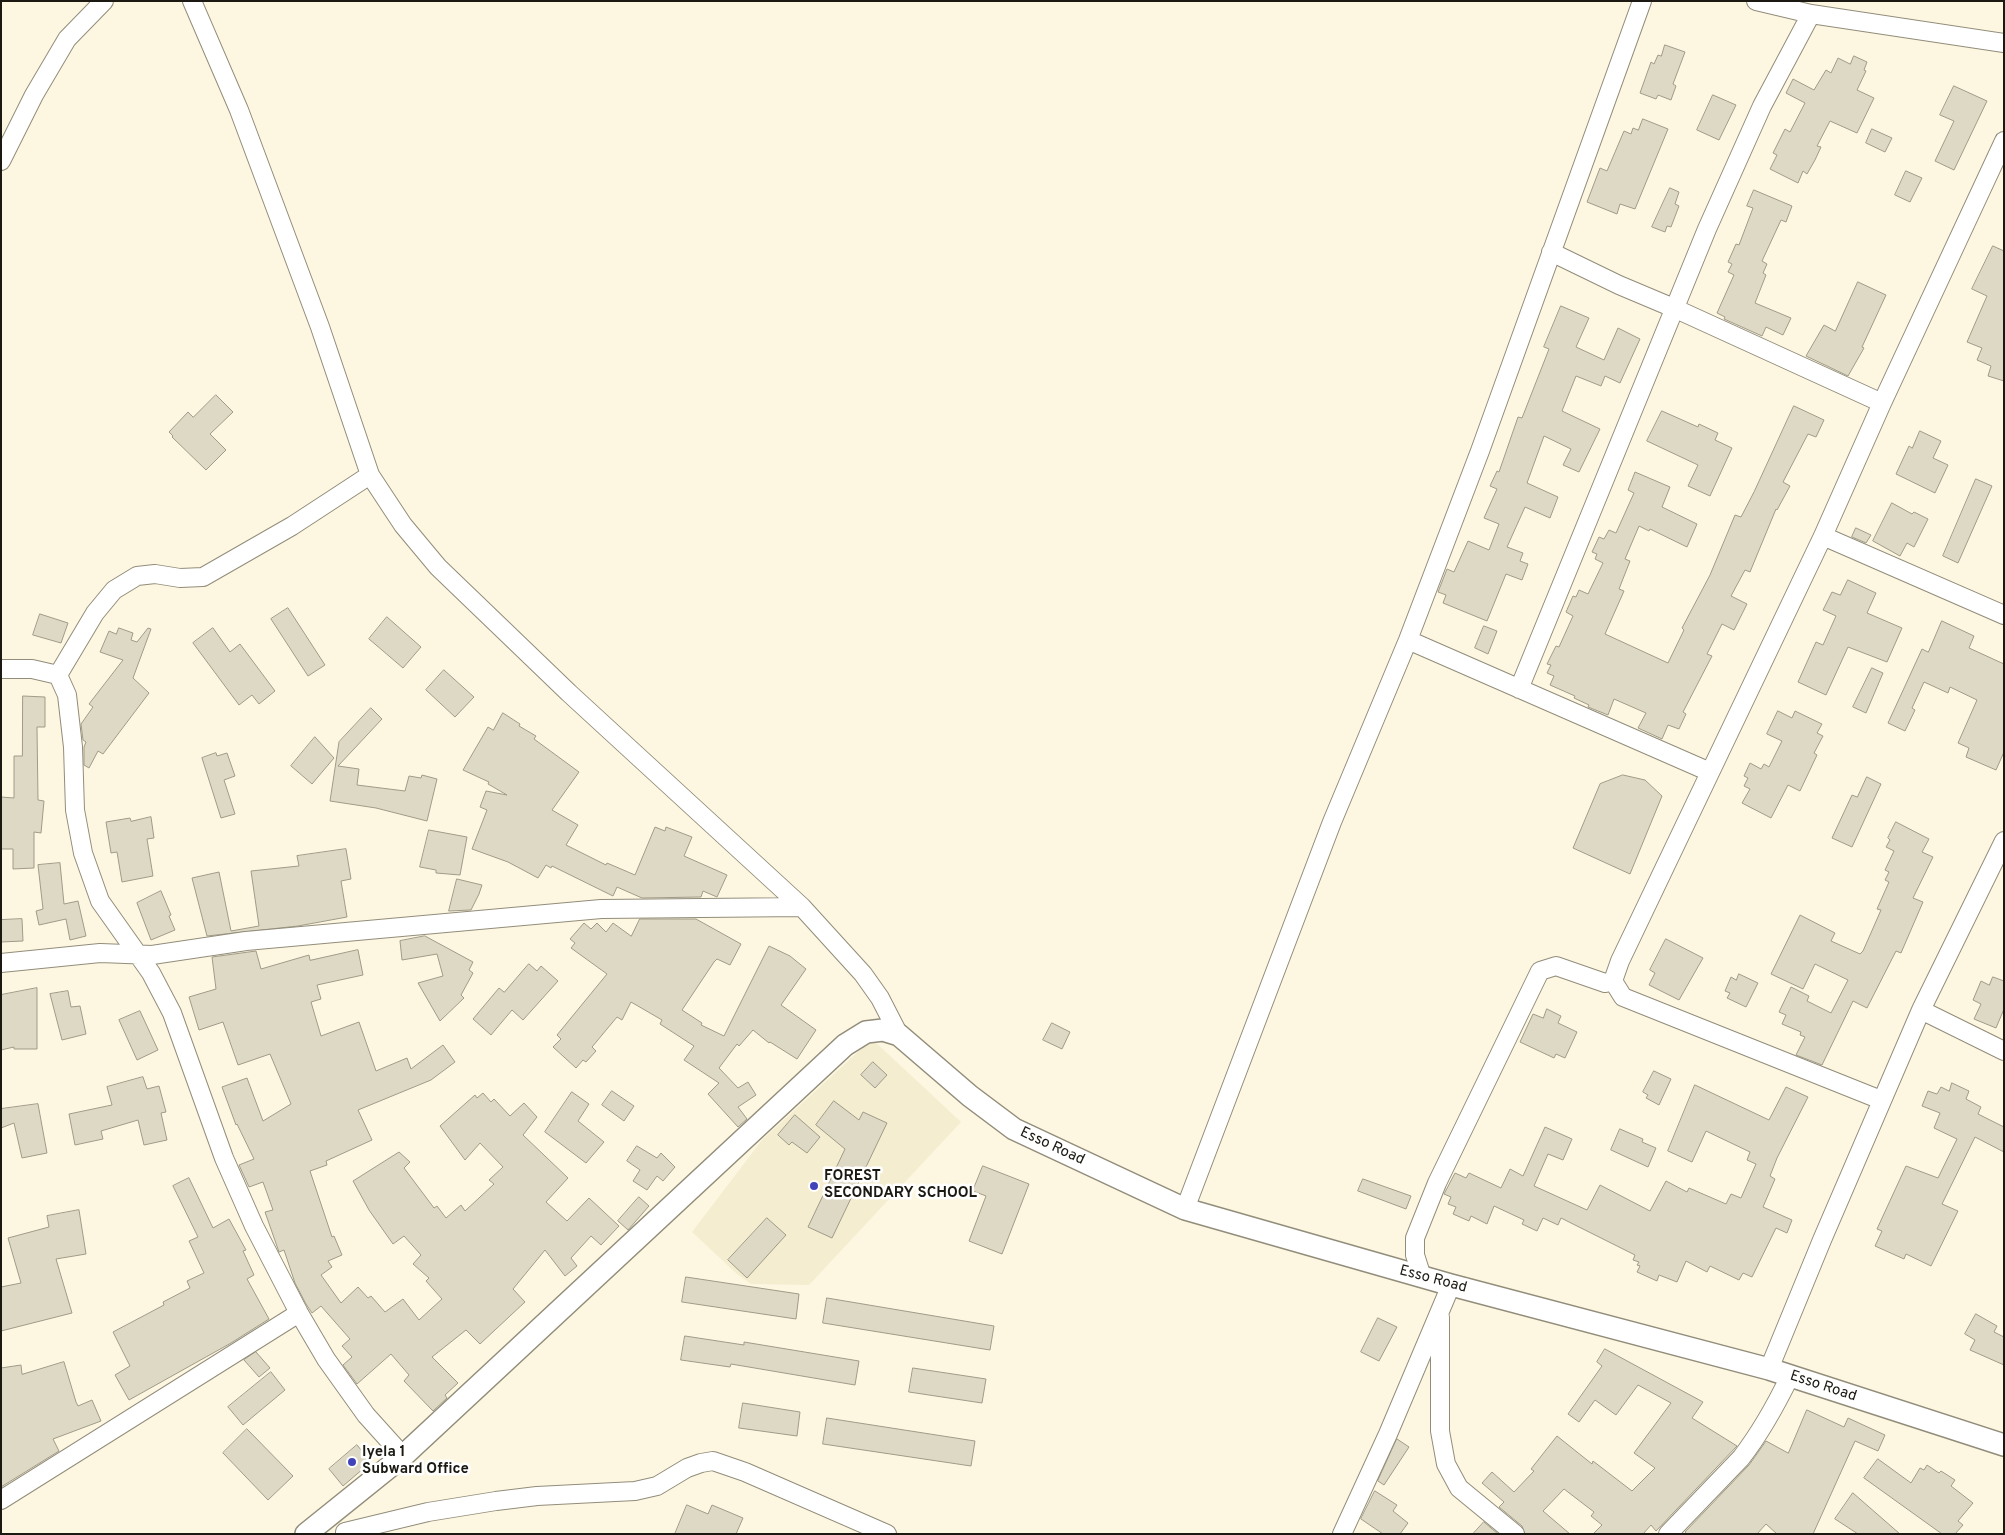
<!DOCTYPE html>
<html>
<head>
<meta charset="utf-8">
<style>
  body { margin:0 }
  #map { position:relative; width:2005px; height:1535px; overflow:hidden; background:#fdf7e2; font-family:Overpass,sans-serif }
  canvas { display:block }
  .frame { position:absolute; inset:0; border:2px solid #1b1912; pointer-events:none }
</style>
</head>
<body>
<div id="map">
<canvas width="2005" height="1535"></canvas>
<div class="frame"></div>
</div>
<script>
const c = document.querySelector('canvas').getContext('2d');
c.lineJoin = 'round';
function fillPath(path, color) {
  c.fillStyle = color;
  c.fill(path, 'evenodd');
}
function stroke(path, color, width, dash) {
  c.strokeStyle = color;
  c.lineWidth = width;
  c.lineCap = dash ? 'butt' : 'round';
  c.setLineDash(dash || []);
  c.stroke(path);
}
function label(font, color, halo, rows, align = 'center') {
  c.font = font + ' Overpass,sans-serif';
  c.lineWidth = 5;
  c.setLineDash([]);
  c.textBaseline = 'middle';
  c.strokeStyle = halo;
  c.fillStyle = color;
  for (const [text, x, y, turn = 0] of rows) {
    c.save();
    c.translate(x, y);
    c.rotate((+turn || 0) * Math.PI / 180);
    c.textAlign = isNaN(turn) ? turn : align;
    if (halo) c.strokeText(text, 0, 0);
    c.fillText(text, 0, 0);
    c.restore();
  }
}
fillPath(new Path2D(`
  M872 1039 961 1122 809 1285 751 1284 737 1274 692 1232 762 1140Z`), '#f4edd0');
const building = new Path2D(`
  M1665 45 1685 52 1673 84 1676 86 1671 100 1658 95 1656 99 1640 93 1651 62 1654 64 1658 55 1661 56Z
  M1854 56 1867 62 1864 70 1866 71 1857 90 1874 98 1857 133 1830 121 1817 146 1821 147 1815 160 1807 174 1803 171 1798 183 1770 169 1777 155 1773 153 1785 129 1790 132 1805 103 1786 93 1793 79 1814 90 1826 70 1831 73 1838 58 1850 64Z
  M1954 86 1987 101 1954 170 1935 161 1954 121 1940 115Z
  M1713 95 1736 105 1719 140 1697 130Z
  M1643 119 1668 129 1635 209 1620 204 1617 214 1587 202 1600 168 1607 171 1624 131 1631 134 1633 128 1638 130Z
  M1872 129 1892 138 1885 152 1866 143Z
  M1906 171 1922 178 1910 202 1895 195Z
  M1670 188 1679 192 1675 204 1679 206 1671 227 1667 226 1665 232 1652 227Z
  M1754 190 1792 206 1786 222 1781 220 1762 261 1767 264 1763 273 1766 275 1755 303 1791 318 1783 335 1766 327 1762 336 1724 319 1725 317 1717 313 1734 275 1728 272 1732 264 1728 262 1736 244 1739 245 1753 208 1747 206Z
  M1993 246 2004 251V381L1988 376 1991 366 1977 360 1982 348 1967 342 1987 296 1972 289Z
  M1858 282 1886 295 1862 347 1864 348 1848 376 1806 356 1824 325 1835 331Z
  M1561 306 1589 318 1576 347 1604 360 1618 328 1640 339 1620 383 1605 376 1601 386 1576 376 1562 411 1600 429 1579 472 1563 465 1571 449 1544 436 1527 483 1558 497 1550 518 1525 507 1507 547 1523 553 1520 561 1528 564 1522 580 1506 574 1487 621 1443 603 1446 595 1438 592 1447 569 1454 572 1468 541 1489 550 1499 524 1484 518 1497 489 1490 486 1497 471 1499 472 1518 417 1522 418 1549 349 1544 347Z
  M216 395 233 412 210 434 226 450 206 470 172 437 173 436 169 432 188 412 193 417Z
  M1794 406 1824 420 1816 437 1808 434 1783 482 1790 486 1777 510 1776 509 1750 572 1745 570 1731 596 1747 604 1734 630 1722 624 1707 654 1712 656 1683 712 1686 714 1679 729 1668 725 1662 739 1638 728 1646 713 1614 699 1608 715 1588 707 1589 705 1574 698 1575 696 1550 685 1554 676 1547 673 1551 665 1547 664 1556 646 1559 647 1573 616 1566 612 1573 596 1576 597 1579 590 1588 594 1603 563 1595 559 1597 554 1592 552 1599 537 1604 539 1609 530 1616 533 1634 493 1628 490 1635 472 1670 487 1662 507 1697 524 1687 547 1650 529 1649 531 1639 526 1625 559 1630 561 1619 589 1624 591 1605 634 1668 663 1684 630 1682 628 1710 575 1735 515 1741 517 1754 492Z
  M1662 411 1698 427 1699 424 1718 433 1715 440 1732 448 1710 496 1688 486 1698 465 1647 441Z
  M1920 431 1941 441 1933 458 1948 465 1935 493 1896 474 1909 446 1912 448Z
  M1976 479 1992 486 1958 563 1943 556Z
  M1892 503 1912 514 1914 512 1928 519 1914 547 1907 543 1900 556 1873 541Z
  M1856 528 1871 535 1866 543 1852 537Z
  M1848 580 1876 593 1867 613 1902 628 1887 662 1848 647 1826 695 1798 682 1816 642 1823 645 1836 616 1823 610 1832 592 1840 595Z
  M288 608 325 665 308 676 271 619Z
  M40 614 68 623 61 643 33 635Z
  M387 617 421 647 403 668 369 639Z
  M1942 621 1974 636 1969 648 2004 664V752L1996 770 1966 757 1969 748 1958 743 1977 700 1950 687 1948 693 1924 682 1912 708 1915 710 1905 731 1888 723 1922 649 1928 652Z
  M1484 626 1497 631 1488 654 1475 648Z
  M119 628 133 633 131 640 137 642 148 628 151 629 133 678 149 693 103 754 98 751 89 768 84 765V747L86 742 83 740 81 724 93 707 89 704 123 660 100 652 109 631 116 634Z
  M213 628 230 652 240 644 275 691 259 704 252 695 239 705 193 643Z
  M1872 668 1883 673 1866 713 1853 707Z
  M444 670 474 697 455 717 426 690Z
  M23 696 45 697V727H37L38 800 44 801 41 833 34 832V868L13 869V849H1V797L14 798V756H22Z
  M371 708 382 719 338 766 359 769 357 785 405 791 409 776 421 778 422 775 437 779 427 821 376 808 330 801 339 742Z
  M1778 711 1792 718 1795 711 1822 724 1817 733 1823 736 1814 753 1817 755 1800 791 1788 785 1771 818 1742 803 1750 789 1744 786 1748 778 1744 776 1750 763 1761 769 1764 764 1769 767 1782 741 1767 734Z
  M503 713 520 724 519 726 536 736 534 739 579 772 552 810 578 825 566 845 606 865 607 863 635 875 655 827 665 831 666 827 692 837 684 856 727 875 717 897 703 891 701 897 642 898 617 887 613 896 552 866 551 868 546 865 538 878 508 862 472 849 487 810 480 807 486 791 507 795 488 784 489 782 463 770 488 727 493 730Z
  M315 737 334 758 312 784 291 766Z
  M216 753 217 756 227 753 235 776 224 780 235 814 221 818 202 758Z
  M1623 775 1645 780 1662 796 1630 874 1573 848 1600 784Z
  M1867 777 1881 784 1852 847 1832 838 1852 795 1857 797Z
  M151 817 154 838 147 839 153 876 122 882 117 852 111 853 106 822 130 818 131 821Z
  M1896 822 1929 839 1922 852 1933 857 1913 898 1923 902 1901 953 1896 951 1867 1008 1853 1001 1822 1065 1796 1055 1805 1037 1800 1035 1801 1032 1782 1024 1786 1015 1779 1012 1791 987 1809 996 1807 1001 1831 1013 1848 980 1815 964 1803 989 1771 974 1800 915 1835 933 1831 941 1860 954 1863 951 1881 910 1877 909 1889 882 1885 880 1889 872 1885 870 1894 851 1886 847 1890 840 1888 838Z
  M429 830 467 837 460 875 436 873V870L420 867Z
  M346 849 351 879 341 881 347 917 298 926 207 936 192 878 219 872 231 931 259 926 251 871 299 866 297 856Z
  M60 863 64 904 78 901 86 936 70 940 66 919 39 925 36 911 43 909 38 865Z
  M457 879 482 885 479 894 471 910 449 911Z
  M161 891 171 915 169 916 175 930 151 940 137 903Z
  M22 919 23 941 1 942V920Z
  M640 919H696L741 944 730 965 717 959 714 962 682 1010 702 1023 701 1025 724 1036 769 946 790 956 806 969 781 1005 816 1030 797 1059 770 1042 769 1043 753 1030 739 1046 737 1044 719 1068 738 1088 748 1082 756 1095 738 1107 747 1119 738 1127 708 1094 719 1083 684 1060 694 1046 660 1024 662 1020 631 1002 622 1020 617 1017 592 1047 596 1051 586 1062 583 1060 576 1068 553 1047 561 1039 557 1035 607 974 571 948 575 943 570 939 584 923 591 929 597 923 606 932 613 923 631 936Z
  M425 936 473 962 469 970 473 973 461 995 464 998 440 1021 418 983 443 976 437 954 402 960 400 941Z
  M1666 939 1703 958 1679 1000 1649 985 1655 973 1650 970Z
  M358 950 363 975 317 985 321 999 311 1002 321 1036 359 1022 376 1071 407 1058 411 1069 443 1045 455 1062 431 1080 358 1110 372 1140 326 1161 327 1165 310 1171 332 1237 334 1236 342 1255 328 1261 332 1267 321 1275 341 1303 358 1287 368 1298 371 1296 385 1312 403 1299 419 1320 442 1299 426 1281 429 1278 413 1264 421 1255 404 1236 393 1244 369 1210 353 1181 399 1152 410 1162 404 1168 434 1208 437 1206 446 1218 461 1205 465 1211 494 1184 489 1180 503 1167 480 1143 465 1160 440 1126 475 1095 477 1098 483 1093 491 1102 494 1099 510 1116 524 1103 537 1117 523 1135 568 1178 546 1202 567 1221 589 1198 619 1226 601 1245 591 1236 571 1258 577 1266 565 1276 545 1250 513 1289 525 1302 480 1344 466 1330 432 1357 458 1383 445 1395 447 1398 433 1411 404 1381 409 1375 391 1354 357 1384 343 1365 352 1357 342 1346 350 1339 321 1306 312 1313 306 1304 295 1283 284 1250 279 1252 265 1212 273 1210 263 1182 249 1187 239 1165 254 1159 237 1124 236 1125 222 1087 247 1078 263 1121 291 1104 270 1054 238 1065 223 1022 199 1030 189 997 216 989 212 957 256 951 261 969 309 955 310 960Z
  M529 964 537 971 541 966 558 981 523 1020 512 1010 491 1035 473 1019 499 988 504 992Z
  M1739 974 1758 983 1746 1007 1727 998 1730 993 1725 991 1731 977 1736 980Z
  M1993 977 2004 981V1009L1996 1028 1974 1019 1981 1004 1973 1000 1981 981 1989 985Z
  M37 988V1049H14V1047L1 1050V995Z
  M68 991 71 1007 80 1006 86 1034 62 1040 50 994Z
  M1547 1009 1561 1016 1558 1023 1577 1032 1565 1058 1556 1054 1554 1058 1520 1042 1533 1014 1543 1018Z
  M140 1011 158 1050 137 1060 119 1020Z
  M1052 1023 1070 1032 1062 1049 1043 1040Z
  M873 1062 887 1075 875 1088 861 1075Z
  M1654 1071 1671 1079 1659 1105 1646 1098 1648 1095 1643 1092Z
  M143 1077 147 1089 159 1086 166 1112 161 1113 167 1140 144 1145 138 1120 101 1131 103 1139 75 1145 69 1114 112 1105 107 1087Z
  M1952 1083 1969 1091 1966 1099 1981 1107 1978 1114 2004 1127V1152L1975 1137 1942 1204 1958 1211 1931 1266 1906 1254 1904 1259 1875 1246 1882 1231 1877 1229 1906 1166 1938 1178 1957 1139 1934 1128 1940 1113 1922 1106 1928 1091 1937 1094 1941 1087 1949 1091Z
  M1695 1085 1769 1120 1786 1087 1808 1097 1777 1158 1770 1176 1775 1179 1763 1207 1792 1220 1787 1233 1776 1228 1752 1277 1743 1273 1739 1280 1710 1266 1707 1272 1686 1261 1677 1282 1659 1275 1657 1281 1637 1272 1640 1266 1637 1265 1639 1262 1633 1260 1635 1255 1561 1218 1558 1225 1543 1218 1537 1231 1522 1224 1524 1220 1494 1206 1487 1224 1471 1216 1469 1221 1453 1214 1456 1207 1448 1204 1451 1197 1444 1194 1455 1173 1466 1178 1469 1173 1501 1188 1510 1169 1523 1176 1545 1127 1572 1139 1563 1160 1548 1154 1534 1186 1587 1210 1600 1185 1650 1211 1666 1181 1687 1192 1689 1188 1726 1204 1731 1194 1741 1198 1756 1164 1747 1160 1750 1152 1706 1131 1692 1162 1668 1151Z
  M612 1091 634 1106 624 1121 602 1105Z
  M572 1092 589 1104 578 1121 604 1142 586 1163 545 1132Z
  M834 1101 859 1120 863 1112 887 1123 832 1238 808 1227 845 1149 816 1125Z
  M38 1104 47 1153 22 1158 14 1123 1 1128V1109Z
  M795 1115 820 1137 807 1153 792 1142 789 1145 778 1135Z
  M1620 1129 1643 1139 1642 1142 1656 1148 1648 1167 1611 1150Z
  M637 1146 657 1158 661 1153 675 1167 663 1181 657 1176 647 1190 633 1181 640 1170 627 1161Z
  M983 1166 1029 1184 1002 1254 969 1241 986 1196 973 1191Z
  M189 1178 213 1228 229 1219 246 1250 243 1251 254 1275 247 1279 269 1319 231 1343 129 1400 115 1375 130 1366 113 1332 164 1305 163 1302 190 1288 187 1281 204 1273 189 1241 198 1237 173 1186Z
  M1363 1179 1411 1196 1406 1209 1358 1191Z
  M639 1197 649 1206 628 1230 618 1221Z
  M79 1210 86 1254 56 1259 72 1313 1 1331V1287L21 1283 8 1238 49 1227 47 1216Z
  M767 1218 786 1235 747 1278 728 1260Z
  M686 1277 799 1294 796 1319 682 1302Z
  M827 1298 994 1326 990 1350 823 1323Z
  M1976 1314 1997 1326 1994 1332 2004 1337V1365L1970 1350 1975 1340 1965 1334Z
  M1378 1318 1397 1327 1379 1361 1361 1352Z
  M685 1336 744 1345V1342L859 1361 855 1385 731 1364 730 1367 681 1360Z
  M1605 1349 1703 1402 1692 1418 1737 1446 1656 1531 1651 1525 1643 1534H1593L1602 1525 1591 1516 1594 1512 1564 1489 1543 1511 1570 1534H1525L1522 1526 1499 1507 1504 1502 1482 1483 1492 1472 1514 1492 1534 1471 1531 1469 1557 1436 1592 1464 1593 1461 1632 1491 1655 1468 1634 1453 1671 1403 1638 1385 1616 1415 1595 1400 1579 1422 1568 1414 1602 1366 1597 1362Z
  M256 1352 270 1368 259 1377 244 1360Z
  M64 1362 76 1402 78 1406 92 1400 101 1421 53 1439 59 1451 1 1487V1368L21 1365 22 1374Z
  M913 1368 986 1379 982 1403 909 1392Z
  M271 1372 285 1390 243 1425 228 1407Z
  M743 1403 800 1412 797 1436 739 1428Z
  M1807 1410 1844 1427 1848 1418 1885 1435 1878 1451 1855 1441 1813 1534H1777L1766 1524 1757 1534H1687L1685 1532 1749 1465 1766 1441 1788 1453Z
  M827 1418 975 1441 971 1466 823 1444Z
  M247 1429 293 1476 268 1500 223 1453Z
  M1397 1439 1409 1447 1384 1485 1378 1481Z
  M357 1445 371 1462 343 1486 329 1469Z
  M1878 1459 1911 1483 1920 1468 1924 1470 1927 1465 1939 1473 1941 1471 1955 1480 1951 1486 1973 1503 1958 1521 1963 1525 1955 1534H1942L1864 1478Z
  M1375 1491 1397 1505 1393 1511 1408 1523 1400 1534H1383L1361 1519Z
  M1853 1493 1900 1534H1858L1835 1519Z
  M687 1505 708 1514 712 1505 743 1518 736 1534H675Z
  M1484 1522 1498 1534H1473Z`);
fillPath(building, '#ded9c4');
stroke(building, '#a09b88', 1);
const minor = new Path2D(`
  M192 1 239 110 320 327 370 475 403 525 438 567 569 693 802 907 863 974 880 998 899 1035
  M1756 1 1811 14 2004 43
  M1 161 34 95 67 39 104 1
  M1551 252 1619 285 1676 309 1882 403
  M1823 536 2004 615
  M1408 640 1710 772
  M1 669H32L58 675 67 695 73 747 75 810 83 853 100 901 151 973 172 1013 224 1158 254 1226 299 1313 326 1359 366 1415 403 1456
  M58 675 95 613 114 590 137 576 155 574 180 578 203 577 292 526 370 475
  M1519 689 1707 229 1762 106 1811 14
  M1 963 100 953 152 955 246 941 601 909 802 907
  M1921 1010 2004 1051
  M1881 1100 1623 997 1613 981 1620 961 1823 536 1882 403 2004 141
  M1185 1209 1332 822 1408 640 1480 451 1642 1
  M1422 1277 1415 1255V1238L1437 1183 1540 971 1556 966 1605 983 1613 981
  M1440 1317V1431L1446 1464 1459 1488 1515 1534
  M1769 1369 1822 1240 1921 1010 2004 841
  M1 1500 299 1313
  M345 1532 428 1512 496 1501 537 1496 635 1491 657 1486 687 1468 701 1463 713 1461 745 1472 887 1534
  M1342 1534 1388 1434 1451 1285
  M1668 1534 1741 1458C1761 1432 1776 1405 1790 1376`);
const tertiary = new Path2D(`
  M306 1534 403 1456 845 1045 866 1032 883 1030 899 1035 970 1096 1014 1129 1185 1209 1451 1285 1769 1369 2004 1445`);
stroke(minor, '#928d7a', 20);
stroke(tertiary, '#928d7a', 24);
stroke(minor, '#fff', 18);
stroke(tertiary, '#fff', 21);
for (const [x, y, r, color] of [
  [814,1186,5,"#4044b8"],
  [352,1462,5,"#4044b8"]
]) {
  const dot = new Path2D();
  dot.arc(x, y, r, 0, 2 * Math.PI);
  c.fillStyle = color;
  c.fill(dot);
  stroke(dot, '#fff', 2);
}
label('15px', '#1b1912', '#fff', [
  ["Esso Road",1052,1147,25],
  ["Esso Road",1433,1280,15],
  ["Esso Road",1823,1387,18]
]);
label('bold 15px', '#1b1912', '#fff', [
  ["FOREST",824,1177],
  ["SECONDARY SCHOOL",824,1194],
  ["Iyela 1",362,1453],
  ["Subward Office",362,1470]
], 'left');
</script>
</body>
</html>
